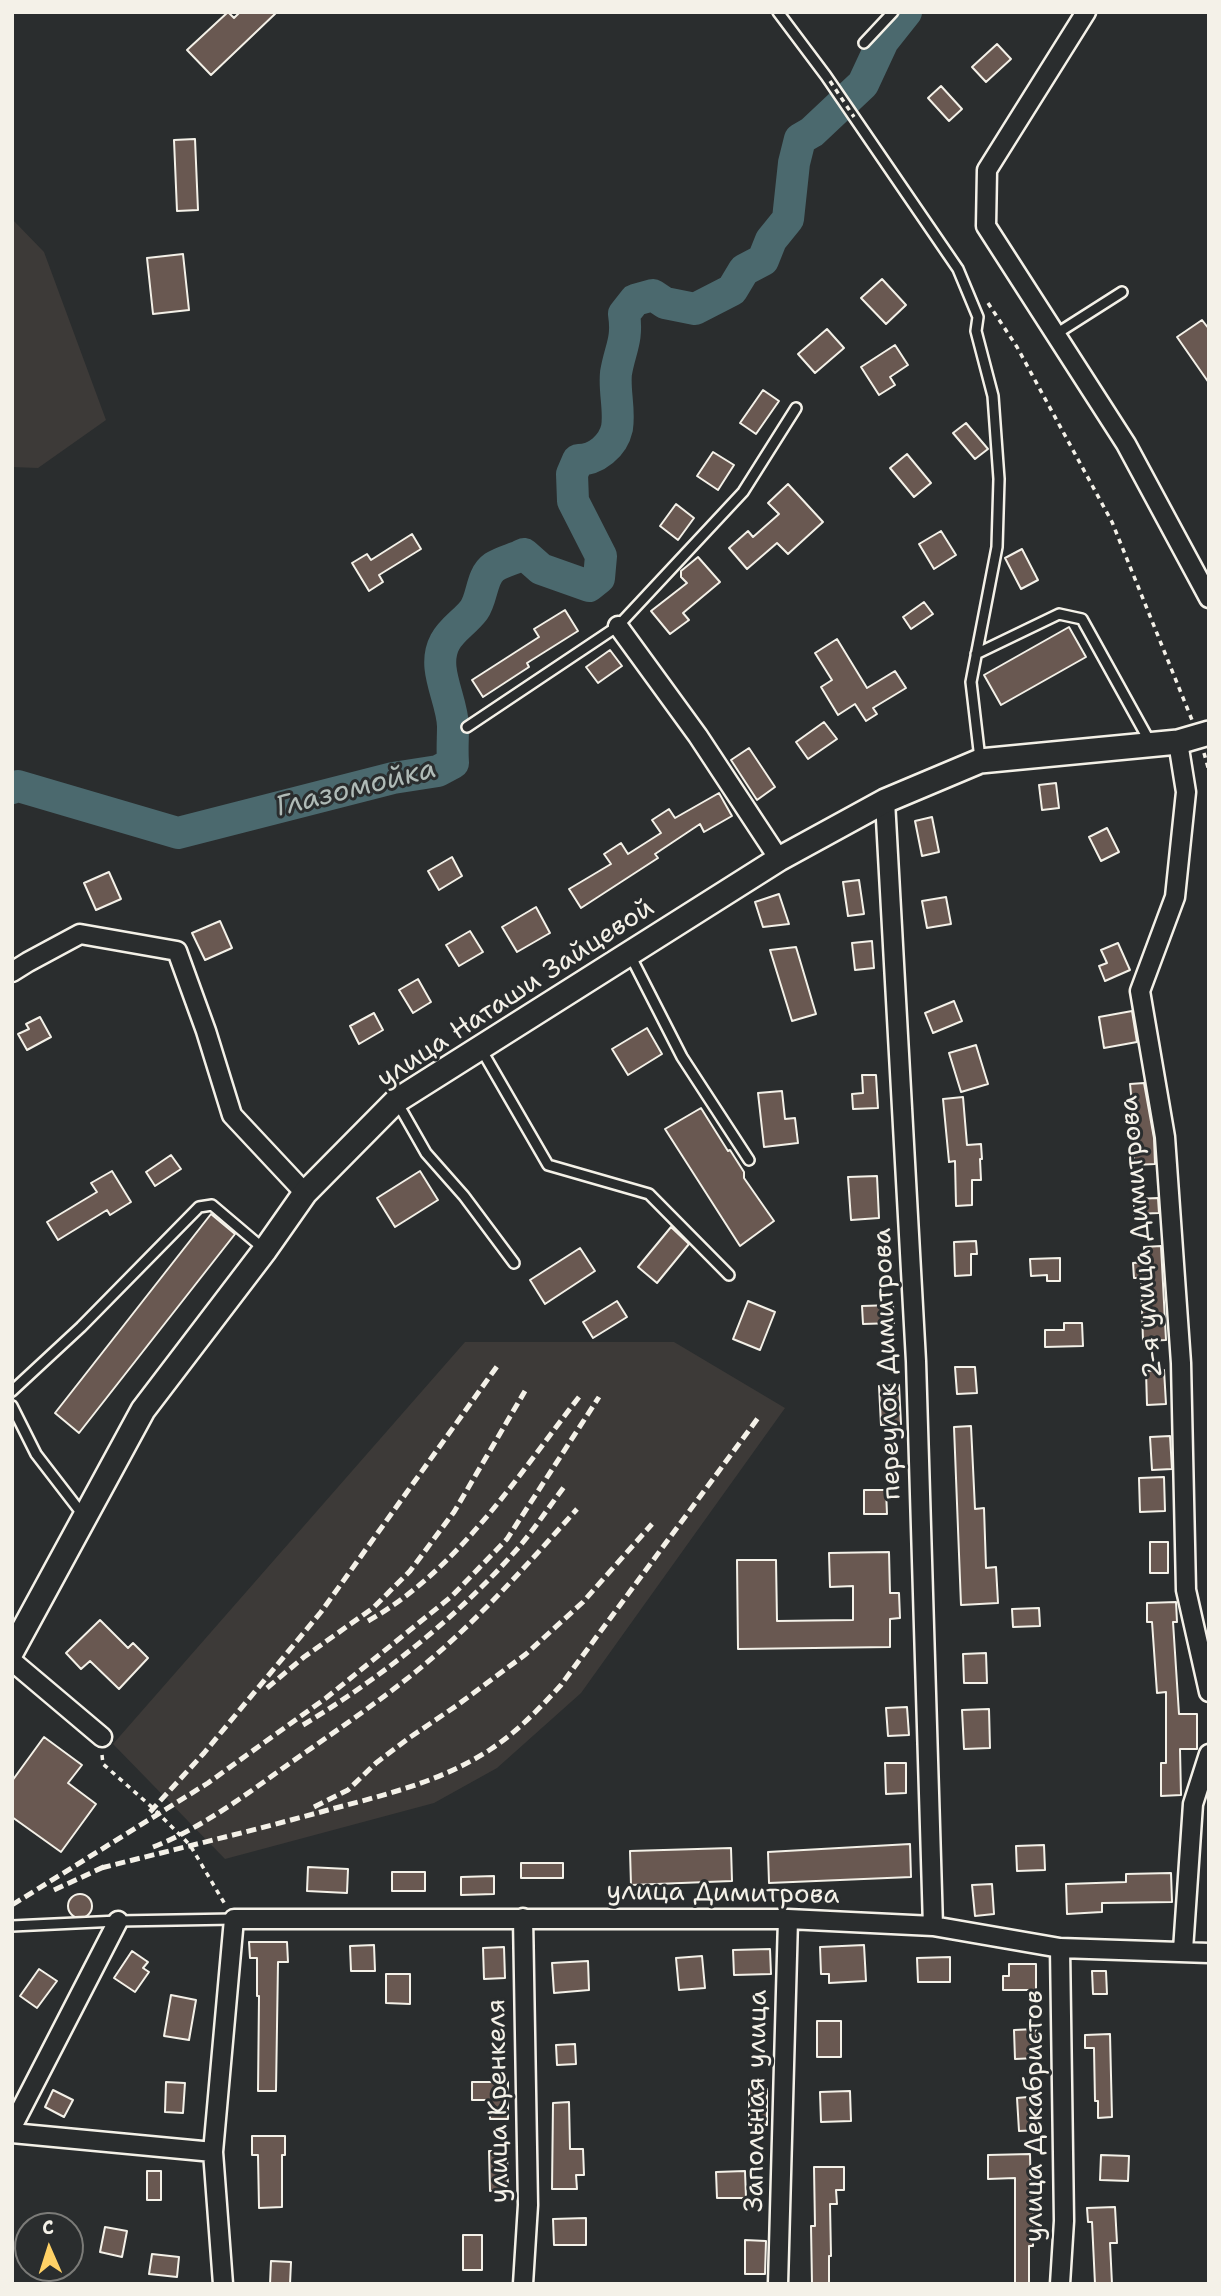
<!DOCTYPE html>
<html>
<head>
<meta charset="utf-8">
<style>
  body { margin:0 }
  #map { position:relative; width:1221px; height:2296px; overflow:hidden; background:#2a2d2e; font-family:"Shantell Sans",sans-serif }
  canvas { display:block }
  .frame { position:absolute; inset:0; border:14px solid #f4f1e8; pointer-events:none }
  .north { position:absolute; left:14px; top:2212px; width:70px; height:70px; box-sizing:border-box; background:#2a2d2e; border:2px solid #7b7b78; border-radius:50%; rotate:357deg; font-size:19px; font-weight:700; line-height:28px; text-align:center; color:#f4f1e8 }
  .north::after { content:''; display:block; margin:auto; width:24px; height:32px; background:#ffd166; clip-path:polygon(50% 0,100% 100%,50% 72%,0 100%) }
</style>
</head>
<body>
<div id="map">
<canvas width="1221" height="2296"></canvas>
<div class="frame"></div>
<div class="north">С</div>
</div>
<script>
const c = document.querySelector('canvas').getContext('2d');
c.lineJoin = 'round';
function fillPath(path, color) {
  c.fillStyle = color;
  c.fill(path, 'evenodd');
}
function stroke(path, color, width, dash) {
  c.strokeStyle = color;
  c.lineWidth = width;
  c.lineCap = dash ? 'butt' : 'round';
  c.setLineDash(dash || []);
  c.stroke(path);
}
function label(font, color, halo, rows, align = 'center') {
  c.font = font + ' "Shantell Sans",sans-serif';
  c.lineWidth = 6;
  c.setLineDash([]);
  c.textBaseline = 'middle';
  c.strokeStyle = halo;
  c.fillStyle = color;
  for (const [text, x, y, turn = 0] of rows) {
    c.save();
    c.translate(x, y);
    c.rotate((+turn || 0) * Math.PI / 180);
    c.textAlign = isNaN(turn) ? turn : align;
    if (halo) c.strokeText(text, 0, 0);
    c.fillText(text, 0, 0);
    c.restore();
  }
}
fillPath(new Path2D(`
  M12 219 44 252 106 420 38 468 12 467Z
  M465 1342H674L785 1408 581 1693 497 1768 434 1803 225 1859 113 1744Z`), '#3d3a38');
stroke(new Path2D(`
  M12 788 18 786 178 833 393 778 438 771 453 763C452 750 453 739 453 726 452 698 431 668 445 642 452 629 465 622 474 610 483 597 481 576 494 567 503 561 515 559 524 554L541 569 589 586 599 578 601 556 573 501 572 474 578 460C596 460 613 446 617 428 620 410 614 391 616 373 620 349 628 340 624 314L635 300 653 295 665 303 695 309 732 290 744 270 763 260 771 240 788 219 794 163 800 139 812 132 863 84 883 41 906 12`), '#4b696e', 32);
const building = new Path2D(`
  M228 12 234 18 240 12H277L211 75 187 50Z
  M997 44 1011 59 986 82 972 67Z
  M941 86 962 109 949 121 928 98Z
  M195 139 198 210 177 211 174 140Z
  M183 254 189 310 153 314 147 258Z
  M882 279 906 305 886 324 861 298Z
  M1202 320 1209 329V383L1177 337Z
  M827 329 844 348 815 373 798 354Z
  M895 345 908 365 890 377 895 385 879 395 861 367Z
  M763 390 779 401 756 434 740 423Z
  M966 423 988 449 975 459 953 433Z
  M713 452 734 465 718 490 697 476Z
  M907 454 931 483 914 497 890 468Z
  M788 484 823 522 788 554 777 543 747 569 729 548 748 531 753 537 779 514 768 503Z
  M676 504 694 518 678 540 660 526Z
  M941 531 956 555 934 569 919 544Z
  M412 534 421 549 379 575 383 582 369 591 352 563 367 554 371 560Z
  M1022 549 1038 580 1021 589 1005 558Z
  M698 557 720 582 683 613 689 620 670 634 651 611 687 583 681 577V571Z
  M924 602 933 614 911 629 903 617Z
  M565 610 578 631 527 663 529 667 483 697 472 680 539 637 534 629Z
  M1069 627 1086 657 1001 705 984 675Z
  M837 639 867 688 895 671 906 688 873 708 877 714 866 721 855 704 838 715 821 687 832 680 815 653Z
  M610 650 622 666 598 683 586 667Z
  M824 722 837 739 808 759 796 742Z
  M749 748 775 787 757 800 731 760Z
  M1056 783 1059 808 1042 810 1039 785Z
  M719 793 732 816 704 832 700 824 655 854 658 858 581 908 569 889 611 864 604 854 621 843 628 854 661 833 652 820 669 809 675 818Z
  M932 817 939 852 922 856 915 821Z
  M1107 828 1119 852 1101 861 1089 837Z
  M452 857 462 876 439 890 428 871Z
  M109 872 121 899 96 910 84 883Z
  M859 880 864 914 848 916 843 882Z
  M779 894 789 924 763 927 755 902Z
  M946 897 951 924 927 928 922 901Z
  M536 907 550 933 517 952 502 927Z
  M220 921 232 948 205 960 192 933Z
  M470 931 483 952 459 966 446 945Z
  M872 941 874 968 855 970 852 943Z
  M1118 943 1130 970 1105 981 1099 966 1107 963 1101 950Z
  M796 947 816 1014 792 1021 770 950Z
  M418 979 431 1002 413 1013 399 990Z
  M954 1001 962 1021 933 1033 925 1013Z
  M1132 1011 1137 1042 1104 1048 1099 1017Z
  M374 1013 383 1030 359 1044 350 1026Z
  M40 1017 51 1037 27 1050 18 1034 29 1029 26 1024Z
  M647 1028 662 1054 628 1075 612 1049Z
  M976 1045 988 1084 961 1092 949 1053Z
  M862 1075H876L878 1108 853 1109 852 1094 863 1093Z
  M1144 1083 1154 1138 1155 1164 1134 1165 1133 1134H1135L1130 1084Z
  M782 1091 785 1119 795 1118 798 1143 764 1147 758 1093Z
  M963 1097 967 1145 981 1144 982 1159H980L981 1180H972V1205L956 1206 955 1161 949 1162 943 1099Z
  M701 1108 728 1151 730 1150 744 1172V1178L774 1221 740 1246 665 1129Z
  M171 1155 181 1169 155 1186 146 1172Z
  M112 1171 131 1202 110 1215 107 1210 58 1240 47 1222 97 1192 91 1183Z
  M420 1171 438 1200 395 1227 377 1198Z
  M877 1176 879 1218 851 1220 848 1177Z
  M1158 1198 1159 1213 1134 1214V1199Z
  M211 1214 235 1234 79 1433 55 1413Z
  M671 1227 689 1244 657 1283 638 1267Z
  M976 1241 977 1254H971V1275L955 1276 954 1242Z
  M1161 1246 1166 1340 1143 1341 1141 1278H1134L1133 1263 1145 1262 1144 1247Z
  M580 1248 595 1271 545 1304 530 1280Z
  M1060 1258V1281H1047V1275L1031 1276 1030 1259Z
  M617 1301 627 1317 593 1338 583 1322Z
  M748 1301 775 1312 760 1350 733 1339Z
  M893 1305 894 1323 863 1324 862 1306Z
  M1064 1323H1082L1083 1346 1045 1347V1330H1064Z
  M955 1367H975L977 1393 957 1394Z
  M1164 1370 1166 1404 1147 1405 1146 1371Z
  M899 1385 901 1424 881 1425 879 1386Z
  M971 1426 975 1509 984 1508 986 1568 996 1567 998 1603 961 1605 954 1427Z
  M1170 1436 1172 1469 1152 1470 1150 1437Z
  M1164 1477 1165 1511 1140 1512 1139 1478Z
  M864 1490H886L887 1514H864Z
  M1150 1542H1168V1573H1150Z
  M889 1552 890 1593H899L900 1618 890 1619V1647L738 1649 737 1560H776L777 1621 853 1620V1586L830 1587 829 1553Z
  M1176 1602 1177 1622H1173L1179 1714H1197V1749H1180L1181 1795 1161 1796V1763H1166V1692L1157 1693 1152 1622H1147V1603Z
  M1039 1608 1040 1626 1013 1627 1012 1609Z
  M100 1620 128 1648 133 1643 148 1658 119 1689 90 1661 81 1669 66 1653Z
  M986 1653 987 1683H964L963 1654Z
  M907 1707 909 1735 888 1736 886 1708Z
  M989 1709 990 1748 964 1749 962 1710Z
  M44 1737 82 1765 68 1783 96 1804 61 1852 12 1817V1781Z
  M885 1763H906V1793L886 1794Z
  M910 1844 911 1877 769 1883 768 1852Z
  M1044 1845 1045 1870 1017 1871 1016 1846Z
  M731 1848 732 1881 631 1885 630 1851Z
  M521 1863H563V1878H521Z
  M308 1867 348 1869 347 1893 307 1891Z
  M392 1872H425V1891H392Z
  M1171 1873 1172 1902 1102 1903V1912L1067 1914 1066 1884 1126 1882V1874Z
  M494 1876V1894L461 1895V1877Z
  M992 1884 994 1914 975 1916 972 1885Z
  M68 1906a12 12 0 1 1 24 0a12 12 0 1 1-24 0Z
  M249 1942H287L288 1962H278L276 2091H258L259 1996H257V1958H250Z
  M374 1945 375 1971H351L350 1946Z
  M864 1945 866 1981 829 1983V1974H821L820 1947Z
  M504 1947 505 1978 484 1979 483 1948Z
  M770 1949 771 1974 734 1975 733 1950Z
  M132 1951 148 1962 143 1968 149 1972 135 1992 114 1978Z
  M702 1956 705 1988 679 1990 676 1958Z
  M950 1957V1982H918L917 1958Z
  M588 1961 589 1990 554 1993 552 1963Z
  M1009 1964H1036V1990H1003V1976H1009Z
  M39 1969 57 1981 37 2008 20 1996Z
  M1092 1971H1106L1107 1994H1093Z
  M386 1974H410V2004L386 2003Z
  M171 1995 196 2000 189 2040 164 2036Z
  M817 2021H841V2057H817Z
  M1036 2029 1037 2058 1015 2059 1014 2030Z
  M1110 2034 1112 2117 1098 2118V2101H1095L1094 2048H1085V2035Z
  M575 2044 576 2064 557 2065 556 2045Z
  M166 2082 185 2083 183 2113 165 2112Z
  M472 2082H508V2119H490V2100H472Z
  M749 2089H767V2125H749Z
  M53 2090 73 2100 64 2117 45 2107Z
  M850 2091 851 2121 821 2122 820 2092Z
  M1039 2096 1041 2130 1019 2131 1017 2098Z
  M569 2102 570 2149H583L584 2175H576L577 2189H552L553 2103Z
  M252 2136H285V2155H282V2207L259 2208 258 2155H252Z
  M489 2151H507L508 2191H490Z
  M1030 2154 1031 2199H1033V2246H1029V2284H1015V2178L988 2179V2155Z
  M1101 2155 1129 2156 1128 2181 1100 2180Z
  M814 2167H844V2190H836L837 2204H830L831 2256H829V2284H812L811 2226H815Z
  M147 2171H161V2200H147Z
  M745 2171 746 2198H717L716 2172Z
  M1115 2207 1117 2243H1110L1112 2284H1095L1092 2222H1088L1087 2208Z
  M586 2218V2245H554L553 2219Z
  M105 2227 127 2231 122 2257 100 2252Z
  M463 2235H482V2270H463Z
  M745 2240 766 2241 765 2274H745Z
  M152 2254 179 2257 177 2277 149 2274Z
  M271 2261 291 2262 290 2284H270Z`);
fillPath(building, '#695851');
stroke(building, '#f4f1e8', 2);
const service = new Path2D(`
  M778 12 826 76 958 269 978 317 976 331 993 396 999 479 997 547 971 682 980 759
  M864 43 893 12
  M1056 334 1122 292
  M976 654 1059 614 1082 619 1150 742
  M467 727 618 626 743 492 796 408
  M630 955 682 1057 749 1160
  M481 1049 548 1165 649 1194 729 1275
  M397 1102 426 1153 464 1196 514 1263
  M12 1391 81 1327 199 1207 212 1205 265 1250
  M12 1406 36 1454 83 1515
  M12 1926 118 1921 234 1919`);
const minor = new Path2D(`
  M1086 12 987 170 986 226 1126 444 1209 598
  M618 626 698 736 779 859
  M1178 742 1186 792 1175 897 1140 991 1165 1137 1181 1363 1186 1590 1209 1692
  M885 801 916 1361 933 1926
  M12 972 28 962 80 934 177 951 206 1031 232 1115 305 1193
  M12 1661 102 1737
  M1183 1950 1193 1804 1209 1754
  M12 2127 118 1921
  M12 2133 213 2152
  M223 2284 213 2152 234 1919H788L933 1926 1060 1948 1209 1953
  M523 2284 528 2205 523 1918
  M778 2284 788 1919
  M1060 2284 1064 2221 1060 1948`);
const tertiary = new Path2D(`
  M12 1651 143 1410 265 1250 305 1193 396 1101 779 859 885 801 980 761 1178 742 1209 733`);
stroke(service, '#f4f1e8', 14);
stroke(minor, '#f4f1e8', 23);
stroke(tertiary, '#f4f1e8', 28);
stroke(new Path2D(`
  M988 303 1017 347 1112 522 1192 720
  M1204 753 1209 771
  M102 1755 103 1764 154 1809 190 1845 226 1906`), '#f4f1e8', 3.5, [5, 5]);
stroke(service, '#2a2d2e', 9);
stroke(minor, '#2a2d2e', 18);
stroke(tertiary, '#2a2d2e', 23);
stroke(new Path2D(`
  M368 1621C458 1570 517 1477 579 1397
  M267 1688 304 1657 373 1608 410 1571 454 1512 525 1391
  M303 1725C382 1677 458 1617 519 1547 535 1528 549 1507 564 1487
  M314 1807 348 1790 376 1763 409 1738 456 1706 526 1654 583 1602 652 1524
  M150 1812 204 1753 321 1612 498 1365
  M153 1847C204 1827 248 1793 293 1761 333 1733 374 1705 413 1674 473 1626 526 1566 577 1509
  M101 1868C176 1849 252 1831 328 1810 384 1795 441 1782 491 1749 518 1731 539 1709 561 1685L758 1418
  M54 1890 108 1865
  M12 1905 208 1783 326 1698 452 1596 507 1539 599 1397`), '#f4f1e8', 5, [10, 5]);
stroke(new Path2D(`
  M830 81 854 117`), '#f4f1e8', 3.5, [5, 5]);
label('26px', '#f4f1e8', '#2a2d2e', [
  ["улица Наташи Зайцевой",516,994,-33],
  ["2-я улица Димитрова",1142,1237,-95],
  ["переулок Димитрова",888,1364,-92],
  ["улица Димитрова",723,1894,1],
  ["улица Кренкеля",499,2101,-91],
  ["Запольная улица",757,2101,-89],
  ["улица Декабристов",1035,2116,-90]
]);
label('italic 28px', '#b0bbb7', '#2a2d2e', [
  ["Глазомойка",356,789,-14]
]);
</script>
</body>
</html>
